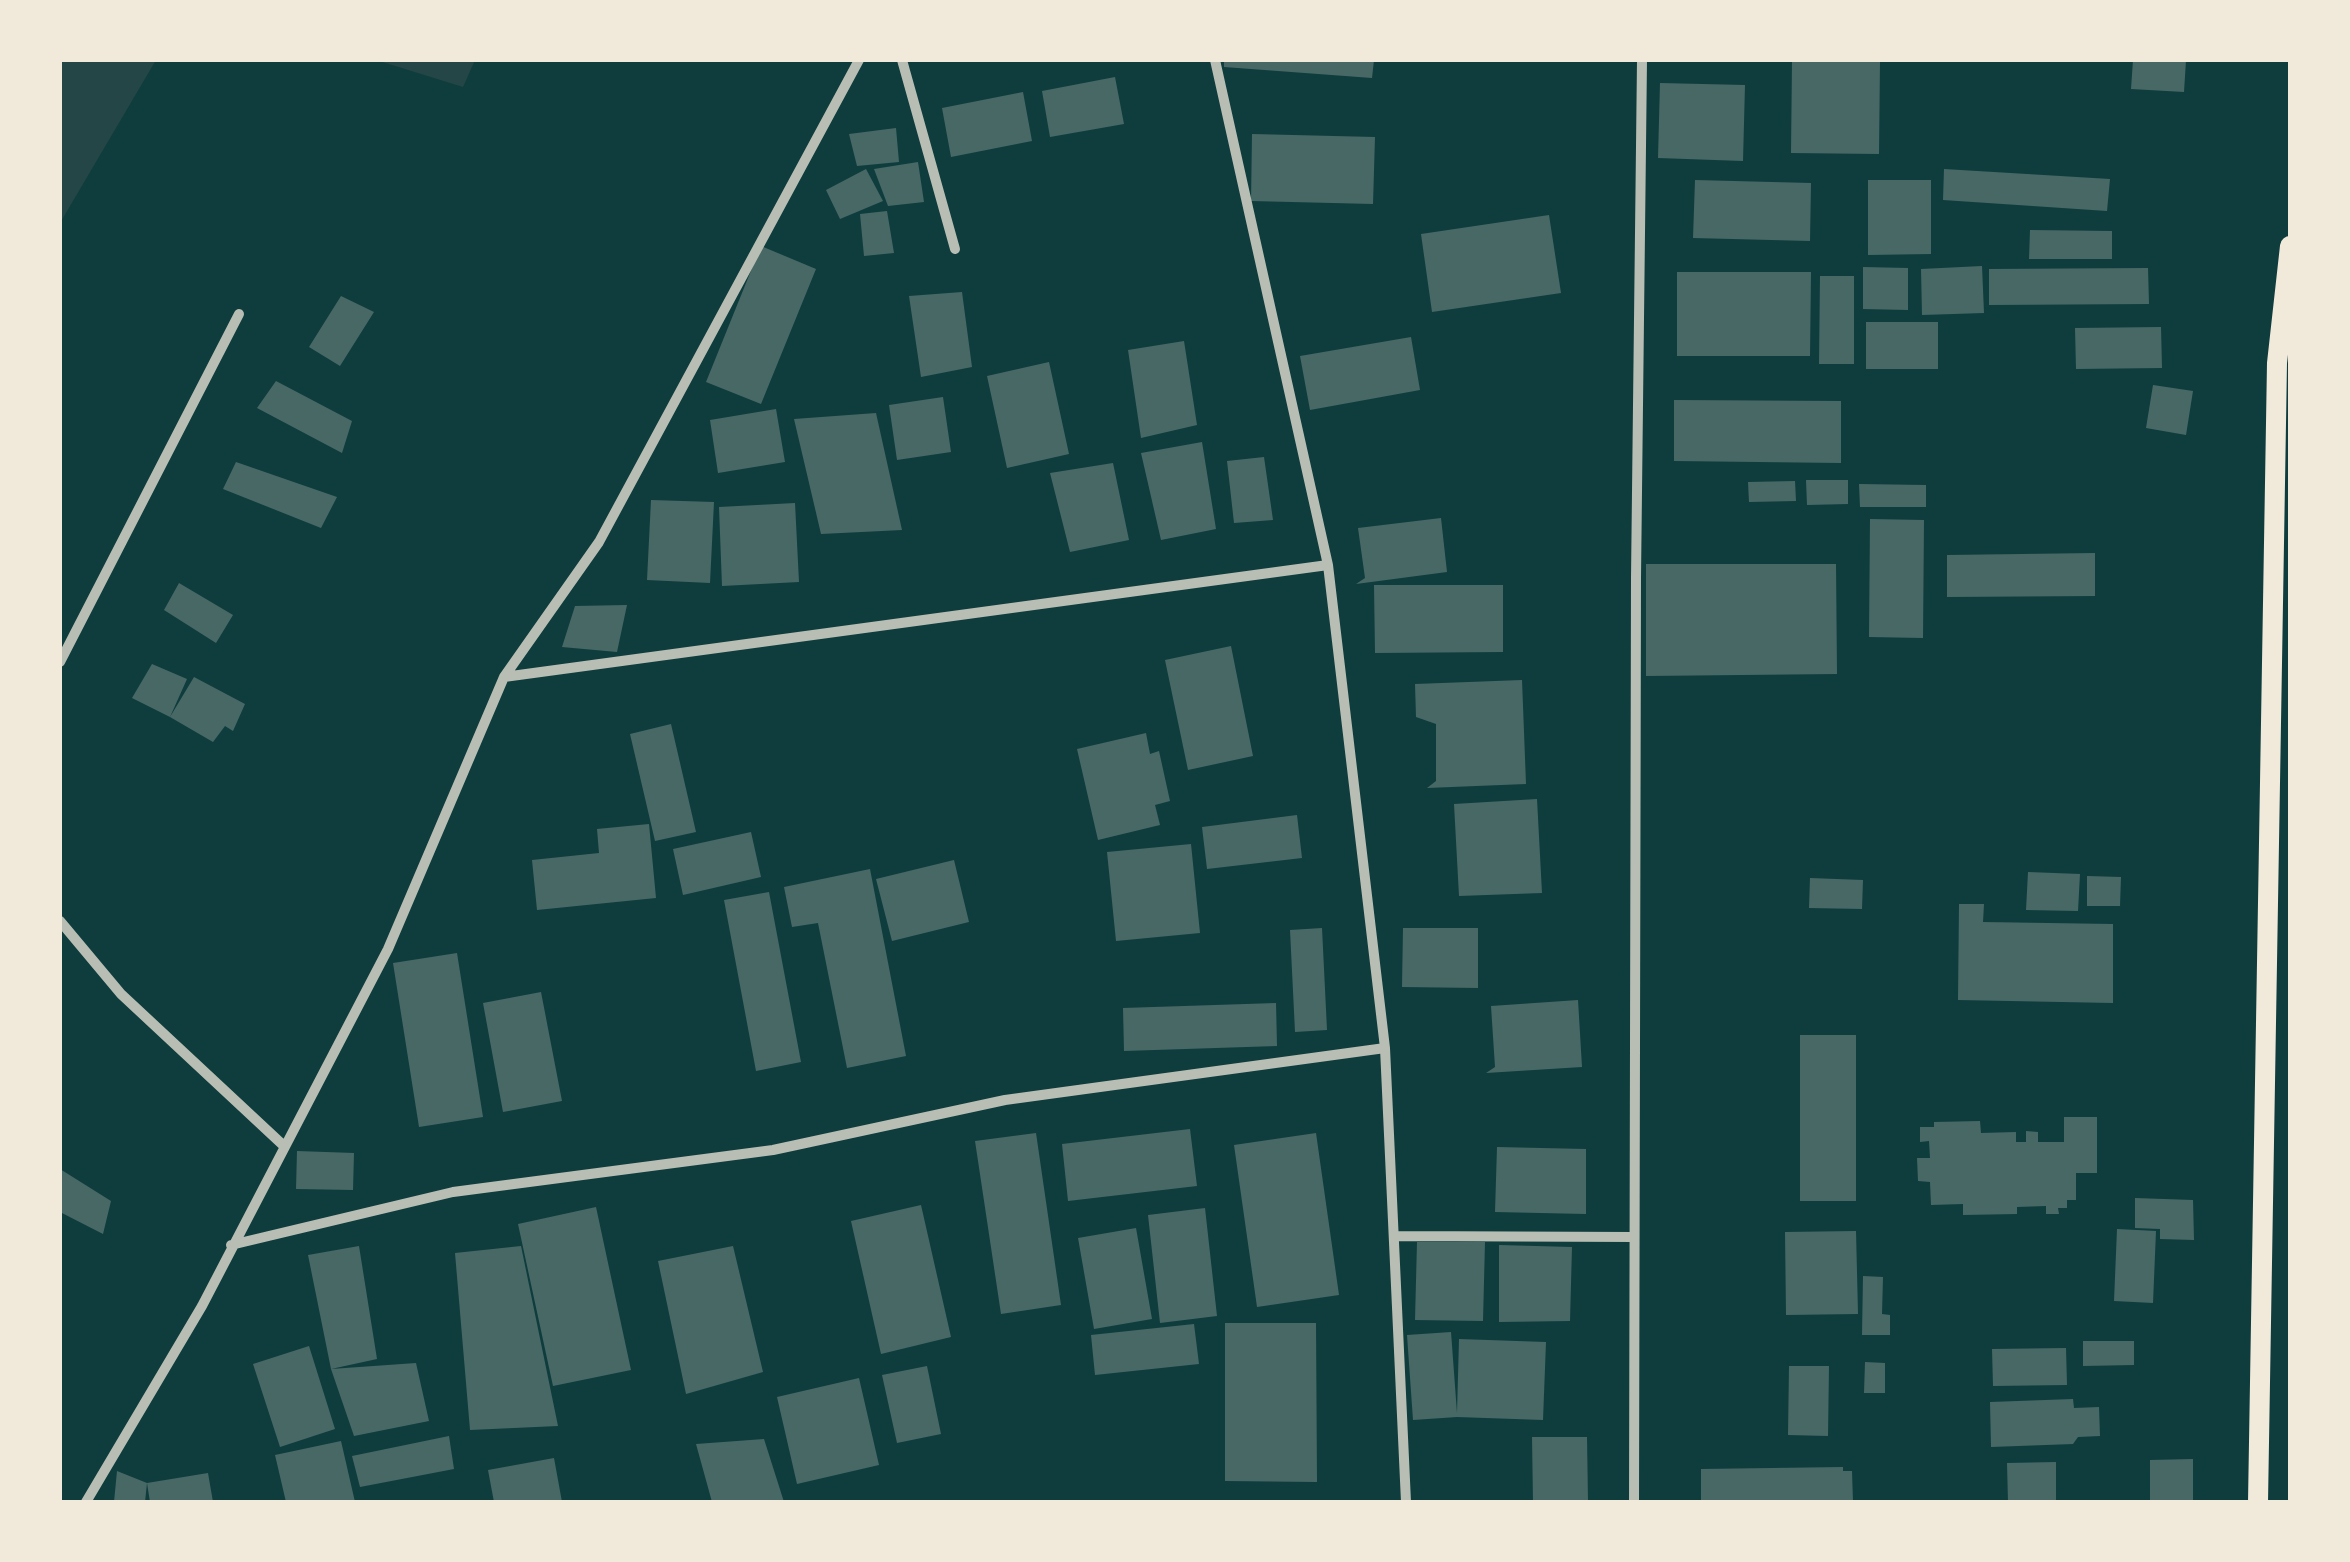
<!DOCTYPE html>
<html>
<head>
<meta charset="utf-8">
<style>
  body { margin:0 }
  #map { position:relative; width:2350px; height:1562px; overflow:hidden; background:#0f3d3e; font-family:"Nunito Sans",sans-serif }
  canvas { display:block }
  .frame { position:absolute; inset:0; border:62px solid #f1e9da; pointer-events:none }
</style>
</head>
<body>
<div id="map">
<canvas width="2350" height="1562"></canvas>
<div class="frame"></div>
</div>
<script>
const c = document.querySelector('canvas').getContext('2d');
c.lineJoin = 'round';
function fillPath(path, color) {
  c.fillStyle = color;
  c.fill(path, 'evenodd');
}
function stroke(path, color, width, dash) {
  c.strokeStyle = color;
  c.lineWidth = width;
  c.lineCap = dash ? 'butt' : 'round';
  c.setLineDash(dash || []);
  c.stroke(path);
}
fillPath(new Path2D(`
  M60 60H156L60 223Z
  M376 60H475L463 87Z`), '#244646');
fillPath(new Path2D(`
  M1224 60H1374L1372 78 1224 67Z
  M2133 60H2186L2184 92 2131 89Z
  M1792 61 1880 62 1879 154 1791 153Z
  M1115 77 1124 124 1050 137 1042 91Z
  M1660 83 1745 85 1743 161 1658 158Z
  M1023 92 1032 141 951 157 942 108Z
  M896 128 899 162 857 166 849 134Z
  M1252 134 1375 137 1373 204 1251 201Z
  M918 162 924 202 888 206 874 169Z
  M866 169 883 201 840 219 826 190Z
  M1944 169 2110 179 2107 211 1943 200Z
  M1695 180 1811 183 1810 241 1693 238Z
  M1868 180H1931V254L1868 255Z
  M887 211 894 253 864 256 860 214Z
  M1549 215 1561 293 1432 312 1421 234Z
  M2030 230 2112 231V259H2029Z
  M761 246 816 269 761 404 706 382Z
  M1982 266 1984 313 1922 315 1921 269Z
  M1863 267 1908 268V310L1863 309Z
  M2148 268 2149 304 1989 305V269Z
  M1677 272H1811L1810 356H1677Z
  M1820 276H1854V364H1819Z
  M962 292 972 367 921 377 909 296Z
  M341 296 374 312 340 366 309 347Z
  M1866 322H1938V369H1866Z
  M2161 327 2162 368 2076 369 2075 328Z
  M1411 337 1420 390 1310 410 1300 356Z
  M1184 341 1197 425 1141 438 1128 350Z
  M1049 362 1069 454 1007 468 987 376Z
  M276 381 352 421 342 453 257 408Z
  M2153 385 2193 391 2186 435 2146 428Z
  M943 397 951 452 897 460 889 405Z
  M1674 400 1841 401V463L1674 461Z
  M776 409 785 462 718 473 710 420Z
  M876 413 902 530 821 534 794 419Z
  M1202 442 1216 529 1161 540 1141 453Z
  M1264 457 1273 520 1234 523 1227 461Z
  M236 462 337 497 321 528 223 489Z
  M1113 463 1129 540 1070 552 1050 473Z
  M1806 480H1848V504L1807 505Z
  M1795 481 1796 501 1749 502 1748 482Z
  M1859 484 1926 485V507H1860Z
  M651 500 714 502 710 583 647 580Z
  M795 503 799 582 722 586 719 507Z
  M1441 518 1447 572 1356 584 1365 578 1358 528Z
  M1870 519 1924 520 1923 638 1869 637Z
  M2095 553V596L1947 597V555Z
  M1646 564H1836L1837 674 1646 676Z
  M179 583 233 615 216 643 164 610Z
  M1374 585H1503V652L1375 653Z
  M627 605 617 652 562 647 575 606Z
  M1231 646 1253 756 1188 770 1165 660Z
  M152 664 187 679 170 717 132 698Z
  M194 677 245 704 233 731 225 726 213 742 170 717Z
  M1522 680 1526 784 1427 788 1436 781V724L1416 717 1415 684Z
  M671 724 696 832 655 841 630 734Z
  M1146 733 1150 754 1159 751 1170 801 1155 805 1160 825 1098 840 1077 749Z
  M1537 799 1542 893 1459 896 1454 804Z
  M1297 815 1302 858 1207 869 1202 827Z
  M649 824 656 898 537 910 532 860 599 853 597 829Z
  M751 832 761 877 683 895 673 849Z
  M1191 844 1200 933 1116 941 1107 852Z
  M954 860 969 922 892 941 876 879Z
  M870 869 906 1056 847 1068 818 923 792 927 784 887Z
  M2028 872 2080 874 2078 911 2026 910Z
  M2087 876 2121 877 2120 906H2087Z
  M1810 878 1863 880 1862 909 1809 908Z
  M769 892 801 1062 756 1071 724 900Z
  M1959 904H1984L1983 922 2113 924V1003L1958 1000Z
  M1322 928 1327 1030 1295 1032 1290 930Z
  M1403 928H1478V988L1402 987Z
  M457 953 483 1117 419 1127 393 963Z
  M541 992 562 1101 503 1112 483 1003Z
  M1578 1000 1582 1067 1486 1073 1495 1067 1491 1006Z
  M1276 1003 1277 1046 1124 1051 1123 1008Z
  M1800 1035H1856V1201H1800Z
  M2064 1117H2097V1173H2076V1200H2067V1208H2058L2059 1214H2046V1206L2017 1207V1214L1963 1215V1204L1931 1205 1930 1182 1918 1181 1917 1158H1930L1929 1141 1920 1142V1127H1934V1122L1980 1121 1981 1133 2016 1132V1142H2026V1131L2038 1132V1142H2064Z
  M1190 1129 1197 1186 1068 1201 1062 1144Z
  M1036 1133 1061 1305 1001 1314 975 1141Z
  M1316 1133 1339 1295 1257 1307 1234 1145Z
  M1497 1147 1586 1149V1214L1495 1212Z
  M297 1151 354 1153 353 1190 296 1189Z
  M60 1169 111 1201 103 1234 60 1212Z
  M2135 1198 2193 1200 2194 1240 2160 1239V1229L2135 1228Z
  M921 1205 951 1337 881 1354 851 1221Z
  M596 1207 631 1370 553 1386 518 1224Z
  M1205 1208 1217 1316 1160 1323 1148 1215Z
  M1136 1228 1152 1319 1094 1329 1078 1238Z
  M2117 1229 2156 1231 2153 1303 2114 1301Z
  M1856 1231 1858 1314 1786 1315 1785 1232Z
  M1417 1242H1485L1483 1321 1415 1320Z
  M1499 1245 1572 1247 1570 1321 1499 1322Z
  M359 1246 377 1359 331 1369 308 1255Z
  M521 1246 558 1426 470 1430 455 1253Z
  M733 1246 763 1372 686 1394 658 1261Z
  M1863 1276 1883 1277 1882 1314 1890 1315V1335H1862Z
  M1225 1323H1316L1317 1482 1225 1481Z
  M1194 1324 1199 1364 1095 1375 1091 1335Z
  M1451 1332 1457 1413 1459 1339 1546 1342 1543 1420 1457 1417 1413 1420 1407 1335Z
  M2083 1341H2134V1365L2083 1366Z
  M309 1346 335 1429 280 1447 253 1364Z
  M2066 1348 2067 1385 1993 1386 1992 1349Z
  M1865 1362 1885 1363V1393H1864Z
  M416 1363 429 1421 354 1436 331 1369Z
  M927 1366 941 1434 897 1443 882 1375Z
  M1789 1366H1829L1828 1436 1788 1435Z
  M859 1378 879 1465 797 1484 777 1397Z
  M2073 1399 2074 1408 2099 1407 2100 1436 2078 1437 2073 1444 1991 1447 1990 1402Z
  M449 1436 454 1469 360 1487 352 1456Z
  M1532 1437H1587L1588 1502H1533Z
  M764 1439 784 1502H712L696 1444Z
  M341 1441 355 1502H286L275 1455Z
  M554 1458 562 1502H494L488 1470Z
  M2193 1459V1502H2150V1460Z
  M2056 1462V1502H2008L2007 1463Z
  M1843 1467V1471H1852L1853 1502H1701V1469Z
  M117 1471 147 1483 145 1502H114Z
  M208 1473 213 1502H150L147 1483Z`), '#486865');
stroke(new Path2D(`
  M902 60 955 249
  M1215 60 1328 565 1385 1048 1406 1502
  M60 662 239 314
  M504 677 1328 565
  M60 921 121 994 284 1146
  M1394 1236 1634 1237
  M231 1245 453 1192 773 1150 1005 1100 1385 1048
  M86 1502 202 1306 388 949 504 677 599 542 859 60
  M1634 1502 1636 578 1642 60`), '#b8beb3', 10);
stroke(new Path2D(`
  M2258 1502 2277 363 2290 246`), '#f1e9da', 20);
</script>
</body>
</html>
